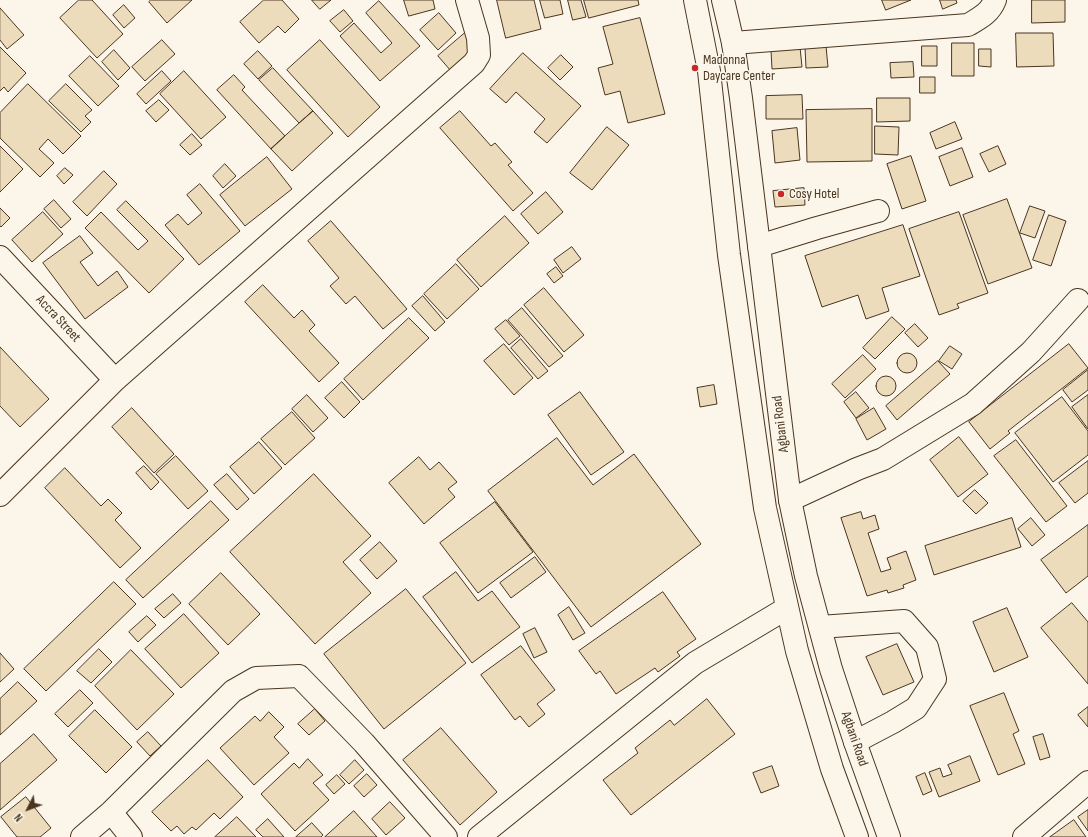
<!DOCTYPE html>
<html>
<head>
<meta charset="utf-8">
<style>
  body { margin:0 }
  #map { position:relative; width:1088px; height:837px; overflow:hidden; background:#fbf6e9; font-family:"Sofia Sans Condensed",sans-serif }
  canvas { display:block }
  .north { position:absolute; left:8px; top:789px; width:40px; height:40px; -webkit-text-stroke:3px #fbf6e9; paint-order:stroke; rotate:228deg; font-size:11px; font-weight:700; line-height:16px; text-align:center; color:#4a3520 }
  .north::after { content:''; display:block; margin:auto; width:14px; height:18px; background:#4a3520; clip-path:polygon(50% 0,100% 100%,50% 72%,0 100%) }
</style>
</head>
<body>
<div id="map">
<canvas width="1088" height="837"></canvas>
<div class="north">N</div>
</div>
<script>
const c = document.querySelector('canvas').getContext('2d');
c.lineJoin = 'round';
function fillPath(path, color) {
  c.fillStyle = color;
  c.fill(path, 'evenodd');
}
function stroke(path, color, width, dash) {
  c.strokeStyle = color;
  c.lineWidth = width;
  c.lineCap = dash ? 'butt' : 'round';
  c.setLineDash(dash || []);
  c.stroke(path);
}
function label(font, color, halo, rows, align = 'center') {
  c.font = font + ' "Sofia Sans Condensed",sans-serif';
  c.lineWidth = 3;
  c.setLineDash([]);
  c.textBaseline = 'middle';
  c.strokeStyle = halo;
  c.fillStyle = color;
  for (const [text, x, y, turn = 0] of rows) {
    c.save();
    c.translate(x, y);
    c.rotate((+turn || 0) * Math.PI / 180);
    c.textAlign = isNaN(turn) ? turn : align;
    if (halo) c.strokeText(text, 0, 0);
    c.fillText(text, 0, 0);
    c.restore();
  }
}
const building = new Path2D(`
  M79 0H92L123 34 97 58 60 18Z
  M151 0H192L167 23 149 2Z
  M264 0H282L299 19 285 33 278 26 259 43 240 22Z
  M312 0H331L320 9Z
  M404 0H433L435 9 409 16Z
  M497 0H534L541 29 506 38Z
  M540 0H560L563 14 545 18Z
  M568 0H581L586 17 573 20Z
  M584 0H638L639 5 589 18Z
  M882 0H911L886 10Z
  M940 0H956L957 3 943 9Z
  M1032 0H1065V22L1032 23Z
  M379 1 420 46 380 81 340 36 354 23 381 53 392 43 366 13Z
  M124 5 135 18 124 28 113 15Z
  M0 8 24 35 7 49 0 40Z
  M344 10 353 21 340 32 330 21Z
  M439 13 456 33 438 50 420 30Z
  M640 18 665 114 628 123 620 91 605 95 598 68 613 64 603 27Z
  M465 33 478 48 451 71 438 56Z
  M1016 33H1053L1054 66 1017 67Z
  M162 40 175 54 145 81 132 67Z
  M320 40 380 107 348 137 287 70Z
  M952 43H974V76H952Z
  M826 46 828 67 806 68 805 47Z
  M922 46H937V66H922Z
  M0 47 26 73 8 92 4 87 0 91Z
  M800 47 802 67 772 69 771 50Z
  M979 49H991V67L979 66Z
  M114 50 130 68 118 80 102 62Z
  M258 51 272 66 258 79 244 64Z
  M523 53 581 106 547 143 534 132 545 119 516 92 506 103 490 89Z
  M561 55 573 67 560 80 548 68Z
  M90 56 119 86 98 106 69 76Z
  M913 62 914 77 891 78 890 63Z
  M273 68 313 111 299 123 259 80Z
  M162 71 171 81 146 104 137 94Z
  M184 71 226 117 201 139 160 94Z
  M234 75 245 87 242 90 285 136 271 149 217 90Z
  M920 77H935V93H920Z
  M28 84 81 136 63 154 48 139 39 149 54 163 40 177 0 138V113Z
  M66 84 92 110 85 116 91 122 81 132 49 101Z
  M802 95 803 119H766V96Z
  M877 98H910V121L877 122Z
  M159 100 169 110 156 122 146 111Z
  M872 109V161L807 162 806 110Z
  M313 111 333 133 292 171 271 149Z
  M460 111 491 146 495 143 512 162 508 165 533 193 513 211 440 128Z
  M955 122 962 139 936 149 930 133Z
  M875 126 899 127 898 155 875 154Z
  M607 127 629 145 592 190 570 173Z
  M797 128 800 160 775 163 772 131Z
  M192 134 202 145 190 155 180 145Z
  M0 146 23 169 0 192Z
  M998 146 1006 164 989 172 980 154Z
  M962 148 973 177 950 186 939 157Z
  M911 156 926 201 902 209 887 164Z
  M267 157 292 189 245 226 220 195Z
  M225 164 236 176 223 188 213 176Z
  M65 168 73 175 64 184 57 176Z
  M104 171 117 184 87 216 73 202Z
  M200 184 240 231 199 265 165 225 178 214 188 225 202 213 187 195Z
  M804 188 805 205 775 207 773 191Z
  M546 192 563 212 538 234 521 214Z
  M1007 199 1032 268 988 284 963 215Z
  M54 200 71 219 61 228 44 209Z
  M126 201 184 259 149 293 85 228 101 212 138 250 148 241 117 210Z
  M1030 206 1045 211 1035 238 1020 233Z
  M0 208 10 218 1 227 0 226Z
  M43 212 63 234 32 262 12 240Z
  M959 212 988 293 957 304 959 308 939 315 909 229Z
  M1049 215 1066 221 1051 266 1033 260Z
  M505 216 529 243 481 287 457 260Z
  M331 221 407 309 383 329 355 296 346 304 330 286 339 278 308 241Z
  M903 225 920 276 882 288 889 311 866 319 858 295 822 307 805 256Z
  M80 236 93 253 80 262 98 286 117 271 128 287 85 319 43 263Z
  M572 247 581 259 563 273 554 260Z
  M456 264 479 289 447 319 424 294Z
  M556 267 563 276 554 283 547 274Z
  M263 285 294 318 302 310 315 325 309 331 339 363 319 382 245 302Z
  M544 288 584 335 564 352 524 305Z
  M423 296 445 322 435 331 412 306Z
  M522 308 563 356 549 367 508 320Z
  M892 317 905 329 875 359 863 348Z
  M409 318 429 338 363 400 344 379Z
  M506 320 520 336 509 345 495 329Z
  M915 324 928 338 918 347 905 333Z
  M521 339 548 371 538 379 511 348Z
  M504 344 533 378 514 395 484 361Z
  M1069 344 1088 368 1008 431 1010 433 990 449 969 422Z
  M950 346 962 354 952 369 939 361Z
  M0 347 49 399 20 427 0 406Z
  M897 363a10 10 0 1 1 20 0a10 10 0 1 1-20 0Z
  M863 355 876 369 845 398 832 384Z
  M938 361 950 374 897 420 886 406Z
  M1088 370V390L1072 402 1063 390Z
  M876 386a10 10 0 1 1 20 0a10 10 0 1 1-20 0Z
  M342 382 360 402 344 418 325 398Z
  M714 385 717 404 700 407 697 388Z
  M580 392 624 452 591 475 548 415Z
  M856 392 869 408 856 418 844 402Z
  M307 395 328 418 313 432 292 409Z
  M1088 395V429L1072 407Z
  M1062 397 1088 431V455L1053 482 1015 433Z
  M132 408 174 454 154 473 112 427Z
  M874 408 886 429 867 440 856 419Z
  M292 412 315 438 285 465 261 439Z
  M959 437 988 474 958 497 930 460Z
  M557 438 593 485 634 454 701 544 591 627 488 491Z
  M1016 440 1067 506 1046 522 994 456Z
  M259 442 282 468 254 494 230 467Z
  M176 456 208 491 188 509 156 474Z
  M419 457 430 470 439 462 457 482 448 489 455 497 424 524 389 483Z
  M1088 461V493L1075 503 1059 483Z
  M144 466 159 482 151 490 136 473Z
  M65 468 101 506 108 499 122 513 115 520 141 548 120 568 45 488Z
  M227 474 249 499 237 510 214 485Z
  M314 474 371 536 343 562 371 593 315 644 230 552Z
  M975 490 988 503 976 514 963 501Z
  M211 501 229 520 143 598 126 580Z
  M495 502 533 552 478 593 440 543Z
  M861 512 863 519 875 515 879 529 868 533 881 572 891 569 887 558 906 551 916 580 903 585 904 588 888 593 887 590 867 596 841 518Z
  M1012 518 1021 547 934 575 925 546Z
  M1031 518 1045 535 1032 546 1018 529Z
  M1088 525V576L1066 593 1041 560Z
  M380 542 397 561 377 579 360 560Z
  M535 557 546 572 511 598 500 583Z
  M456 572 478 601 492 591 520 627 472 663 423 597Z
  M221 573 260 614 228 645 189 604Z
  M114 582 136 604 46 691 24 669Z
  M406 589 466 663 384 729 324 654Z
  M663 592 696 639 677 652 680 656 658 672 655 668 616 694 600 671 596 674 579 651Z
  M173 594 181 603 164 618 155 609Z
  M1072 603 1088 622V684L1041 628Z
  M569 607 585 633 573 640 558 615Z
  M1007 608 1028 657 994 672 973 622Z
  M184 614 219 653 181 688 145 649Z
  M147 616 156 625 138 642 129 632Z
  M535 628 547 652 534 658 523 634Z
  M897 644 914 682 883 695 866 657Z
  M521 646 555 690 537 704 545 714 529 727 520 716 515 720 481 675Z
  M99 649 112 662 91 683 77 671Z
  M131 650 174 694 137 730 95 686Z
  M0 653 14 669 0 682Z
  M18 682 37 701 0 735V699Z
  M80 690 93 703 68 727 55 714Z
  M1004 693 1019 731 1013 734 1025 764 998 775 970 706Z
  M707 699 735 734 631 815 603 780 638 753 635 748 670 720 674 725Z
  M1088 707V727L1078 715Z
  M315 709 325 721 309 735 298 724Z
  M95 710 132 747 106 773 69 736Z
  M269 712 284 727 274 737 289 753 254 785 220 748 255 716 260 721Z
  M441 728 497 792 460 825 403 760Z
  M148 732 161 746 150 756 137 742Z
  M34 734 57 760 0 810V764Z
  M1043 734 1050 757 1040 760 1033 737Z
  M970 756 980 781 939 797 929 772 940 768 943 777 952 774 948 765Z
  M308 759 323 775 313 783 329 800 295 831 261 794 294 763 299 768Z
  M208 760 243 797 220 819 214 813 196 830 192 827 184 834 177 826 171 831 152 812Z
  M355 760 364 770 349 784 340 775Z
  M772 766 779 786 761 793 753 773Z
  M925 773 932 791 923 795 916 777Z
  M367 774 377 785 364 797 354 786Z
  M337 775 345 784 334 794 326 785Z
  M26 797 51 828 40 837H17L1 817Z
  M390 802 405 818 386 835 372 819Z
  M1088 810V831L1078 817Z
  M354 811 377 837H325Z
  M237 817 256 837H215Z
  M268 819 284 837H263L256 830Z
  M1074 820 1086 837H1050Z
  M312 823 323 835 321 837H296Z`);
fillPath(building, '#ecdcbc');
stroke(building, '#4a3520', 1);
const minor = new Path2D(`
  M733 43 968 25C980 18 990 13 995 0
  M759 246 817 228 878 211
  M0 257 115 380
  M0 495 115 380 474 63 479 55 478 38 467 0
  M790 500 857 469 883 459 973 404 1031 352 1078 300
  M820 627 904 621 927 647 935 679 916 708 893 722 855 742
  M111 812 131 837
  M82 837 111 812 233 691 256 678 299 676 364 743 446 837
  M479 837 695 663 787 608
  M1024 837 1088 782`);
const major = new Path2D(`
  M695 0 709 71 729 255 765 508 797 651 832 769 857 837
  M723 0 733 43 741 98 790 500 806 576 831 669 855 742 889 837`);
stroke(minor, '#4a3520', 24);
stroke(major, '#4a3520', 24);
stroke(minor, '#fbf6e9', 22);
stroke(major, '#fbf6e9', 22);
for (const [x, y, r, color] of [
  [695,68,4,"#c62828"],
  [781,194,4,"#c62828"]
]) {
  const dot = new Path2D();
  dot.arc(x, y, r, 0, 2 * Math.PI);
  c.fillStyle = color;
  c.fill(dot);
  stroke(dot, '#fbf6e9', 1.5);
}
label('14px', '#4a3520', '#fbf6e9', [
  ["Madonna",703,60],
  ["Daycare Center",703,76],
  ["Cosy Hotel",789,194]
], 'left');
label('14px', '#4a3520', '#fbf6e9', [
  ["Accra Street",58,319,47],
  ["Agbani Road",781,424,-97],
  ["Agbani Road",854,739,71]
]);
</script>
</body>
</html>
